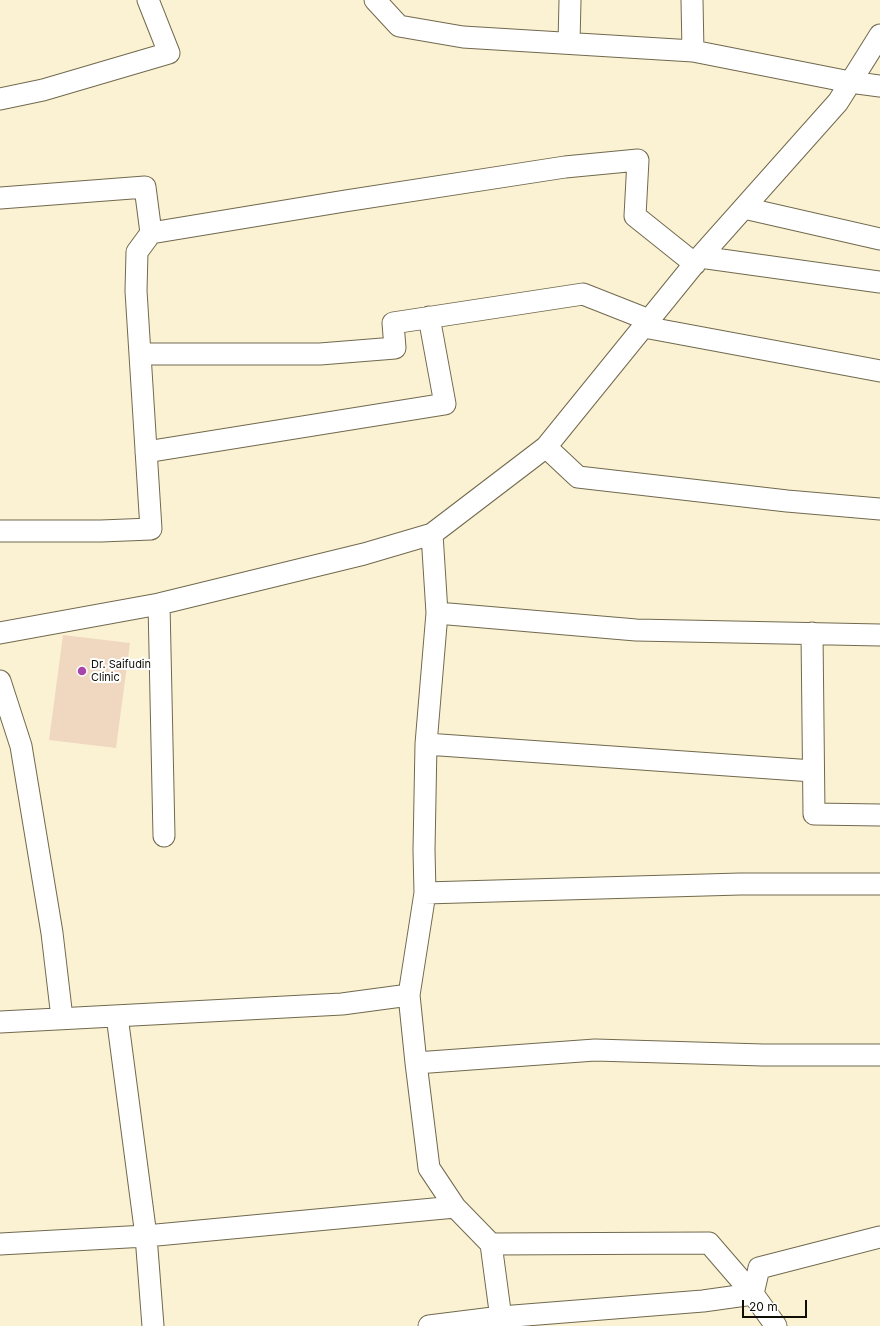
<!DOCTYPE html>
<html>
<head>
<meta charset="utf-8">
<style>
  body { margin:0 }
  #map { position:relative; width:880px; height:1326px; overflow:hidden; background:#fbf2d3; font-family:Inter,sans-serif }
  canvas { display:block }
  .scale { position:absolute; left:742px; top:1300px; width:65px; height:18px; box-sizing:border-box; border:2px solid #100d04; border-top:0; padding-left:5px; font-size:12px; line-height:14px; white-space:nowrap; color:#100d04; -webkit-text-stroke:3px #fff; paint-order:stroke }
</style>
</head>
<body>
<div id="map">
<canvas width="880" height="1326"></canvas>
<div class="scale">20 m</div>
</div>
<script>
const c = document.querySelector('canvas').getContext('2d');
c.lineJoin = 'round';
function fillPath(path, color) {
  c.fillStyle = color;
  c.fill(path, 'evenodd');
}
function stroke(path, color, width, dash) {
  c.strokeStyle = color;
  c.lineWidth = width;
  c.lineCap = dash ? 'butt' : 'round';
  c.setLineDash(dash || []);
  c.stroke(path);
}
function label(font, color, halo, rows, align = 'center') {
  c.font = font + ' Inter,sans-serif';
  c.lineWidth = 4;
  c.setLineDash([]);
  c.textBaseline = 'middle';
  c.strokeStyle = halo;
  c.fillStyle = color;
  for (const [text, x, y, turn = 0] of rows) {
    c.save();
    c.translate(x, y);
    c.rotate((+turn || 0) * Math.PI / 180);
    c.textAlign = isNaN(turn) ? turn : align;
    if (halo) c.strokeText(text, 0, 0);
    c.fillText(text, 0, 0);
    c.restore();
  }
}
fillPath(new Path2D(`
  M63 635 130 643 116 748 49 740Z`), '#f0d8c0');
const minor = new Path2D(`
  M375 0 399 26 463 37 693 51
  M692 0 693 51 850 82 880 86
  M569 43 570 0
  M0 99 43 90 169 53 148 0
  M0 198 145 187 151 233
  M744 208 880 239
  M700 257 880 282
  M644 327 880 371
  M140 354H320L395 348 393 323 583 294 649 320
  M546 447 578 477 787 501 880 509
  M146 452 445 404 429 317
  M0 531H101L151 529 136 291 137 252 151 233 345 201 565 167 638 160 635 216 695 264
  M432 534 437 613 426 744 424 850 425 893 409 995 416 1063 429 1168 455 1207 491 1244 709 1243 753 1294 776 1326
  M159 604 164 836
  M437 613 636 630 880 635
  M0 633 159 604 364 554 432 534 546 447 700 257 838 102 880 35
  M812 633 814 814 880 815
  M0 681 21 746 52 933 62 1018
  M426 744 813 771
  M425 893 740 884H880
  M117 1016 146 1236 153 1326
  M0 1022 342 1004 409 995
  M416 1063 595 1050 763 1055H880
  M0 1244 146 1236 455 1207
  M491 1244 502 1326
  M429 1326 501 1317 703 1301 753 1294 759 1268 880 1237`);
stroke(minor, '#71694e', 23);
stroke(minor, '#fff', 21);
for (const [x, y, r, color] of [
  [82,671,5,"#a845aa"]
]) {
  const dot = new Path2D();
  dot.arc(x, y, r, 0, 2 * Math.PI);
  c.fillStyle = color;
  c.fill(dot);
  stroke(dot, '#fff', 1.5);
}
label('11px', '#100d04', '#fff', [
  ["Dr. Saifudin",91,665],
  ["Clinic",91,678]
], 'left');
</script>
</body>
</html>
